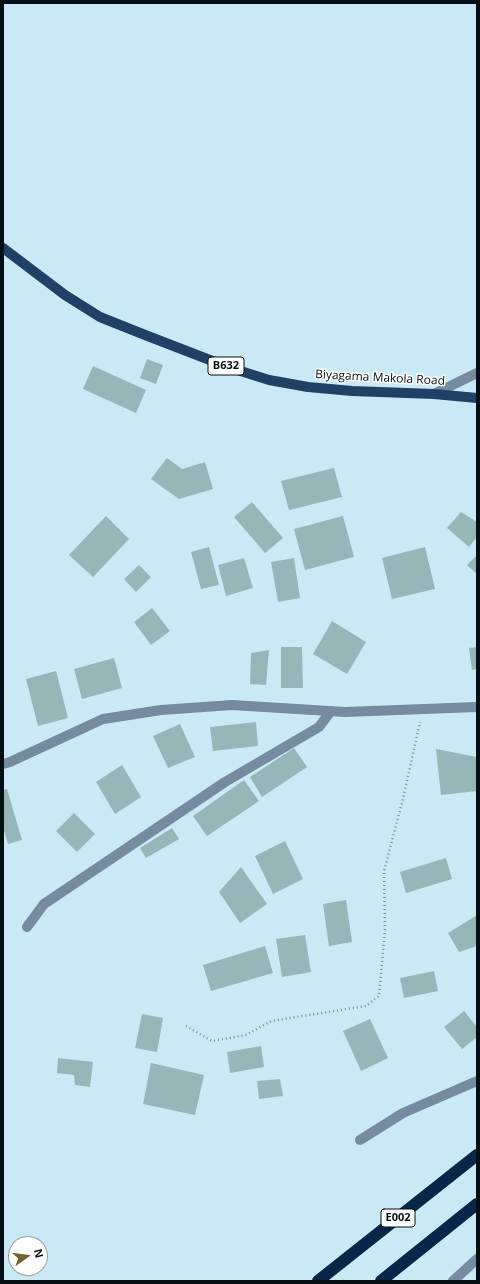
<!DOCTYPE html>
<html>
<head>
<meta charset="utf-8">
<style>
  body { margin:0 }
  #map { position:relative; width:480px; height:1284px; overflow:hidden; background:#c9e9f5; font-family:"Open Sans",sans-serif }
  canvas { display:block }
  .frame { position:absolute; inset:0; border:4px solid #040f13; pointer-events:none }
  .north { position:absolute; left:8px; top:1236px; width:40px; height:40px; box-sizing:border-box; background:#fff; border:1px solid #9b9fa1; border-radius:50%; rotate:76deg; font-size:11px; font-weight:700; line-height:16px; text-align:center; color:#040f13 }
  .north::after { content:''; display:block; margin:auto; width:14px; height:18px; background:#785f30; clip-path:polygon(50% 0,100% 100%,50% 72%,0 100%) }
</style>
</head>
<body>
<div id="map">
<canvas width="480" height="1284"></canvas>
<div class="frame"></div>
<div class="north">N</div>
</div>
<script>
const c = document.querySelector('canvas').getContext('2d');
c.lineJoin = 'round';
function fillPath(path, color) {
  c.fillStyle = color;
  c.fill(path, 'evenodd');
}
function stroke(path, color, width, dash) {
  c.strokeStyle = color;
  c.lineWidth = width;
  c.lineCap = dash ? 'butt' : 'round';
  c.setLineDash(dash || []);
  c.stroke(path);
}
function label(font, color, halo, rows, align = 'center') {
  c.font = font + ' "Open Sans",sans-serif';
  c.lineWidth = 3;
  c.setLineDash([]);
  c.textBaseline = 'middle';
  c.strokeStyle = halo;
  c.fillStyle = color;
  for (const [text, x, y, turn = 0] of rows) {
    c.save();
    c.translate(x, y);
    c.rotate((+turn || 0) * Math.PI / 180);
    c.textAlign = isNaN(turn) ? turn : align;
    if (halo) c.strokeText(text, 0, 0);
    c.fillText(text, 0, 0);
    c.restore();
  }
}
fillPath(new Path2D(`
  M147 359 163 365 156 384 140 378Z
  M93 366 146 390 136 413 83 389Z
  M167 458 182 469 205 462 213 489 179 499 151 479Z
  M334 468 342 497 289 510 281 481Z
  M252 502 283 538 265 553 234 517Z
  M461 512 477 522V537L469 547 447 528Z
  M106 516 129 539 93 577 69 555Z
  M343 516 354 557 305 570 294 529Z
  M209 547 219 585 201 589 191 552Z
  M425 547 435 589 392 599 382 558Z
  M477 555V574L467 565Z
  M244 558 253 588 226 596 218 565Z
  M294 558 300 598 278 602 271 562Z
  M139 565 151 577 136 592 124 579Z
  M152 608 170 631 151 645 134 622Z
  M332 621 366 642 347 674 313 654Z
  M281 647H302L303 688H281Z
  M477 647V669L472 670 469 648Z
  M269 650 266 685 250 684 251 653Z
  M114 658 122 688 82 699 74 669Z
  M56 671 68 718 38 726 26 679Z
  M256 722 258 746 213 751 210 727Z
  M180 724 195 757 168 768 153 736Z
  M294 748 307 767 262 797 250 777Z
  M436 749 477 757V791L441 795Z
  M122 765 141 797 115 814 96 782Z
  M244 780 259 801 207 836 193 816Z
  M7 789 22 840 8 844 3 827V790Z
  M74 813 95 834 77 852 56 831Z
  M172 828 179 839 146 858 140 848Z
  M285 841 303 879 273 894 255 856Z
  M446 858 452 879 406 893 400 872Z
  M241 867 267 904 240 923 219 892Z
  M346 900 352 942 329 946 323 904Z
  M477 915V946L459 952 448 933Z
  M305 935 311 972 282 977 276 939Z
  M265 946 273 973 211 991 203 965Z
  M434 971 438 991 404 998 400 978Z
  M464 1011 477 1027V1037L462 1049 444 1027Z
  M142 1014 163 1018 157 1052 135 1048Z
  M370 1019 388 1058 361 1071 343 1031Z
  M261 1046 264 1067 230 1073 227 1052Z
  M58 1058 93 1062 90 1087 75 1085 74 1075 57 1073Z
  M151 1063 204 1075 195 1115 143 1104Z
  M280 1079 283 1096 259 1099 257 1081Z`), '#95b7b7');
stroke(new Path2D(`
  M186 1026 212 1041 246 1035 271 1021 366 1006 379 996 385 930 384 871 403 799 420 722`), '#799099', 2.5, [1, 3]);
stroke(new Path2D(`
  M27 927 44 904 225 782 319 727 331 711
  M360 1140 403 1113 477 1081`), '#768aa0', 10);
stroke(new Path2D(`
  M434 394 477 373
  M3 764 10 762 103 719 161 710 232 705 345 712 477 707
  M453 1281 477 1259`), '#768aa0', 10);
stroke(new Path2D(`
  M3 248 65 295 100 317 140 333 228 367 269 380 308 387 352 391 434 394 477 398`), '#1f4166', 10);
stroke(new Path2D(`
  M318 1281 477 1155
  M381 1281 477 1204`), '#072748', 12);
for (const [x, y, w] of [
  [226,366,36],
  [398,1218,34]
]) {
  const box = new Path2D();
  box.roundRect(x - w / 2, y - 9, w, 18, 3);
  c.fillStyle = '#fff';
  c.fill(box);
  stroke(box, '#040f13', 1);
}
label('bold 11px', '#040f13', null, [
  ["B632",226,366],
  ["E002",398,1218]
]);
label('12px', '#040f13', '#fff', [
  ["Biyagama Makola Road",380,378,3]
]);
</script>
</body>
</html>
